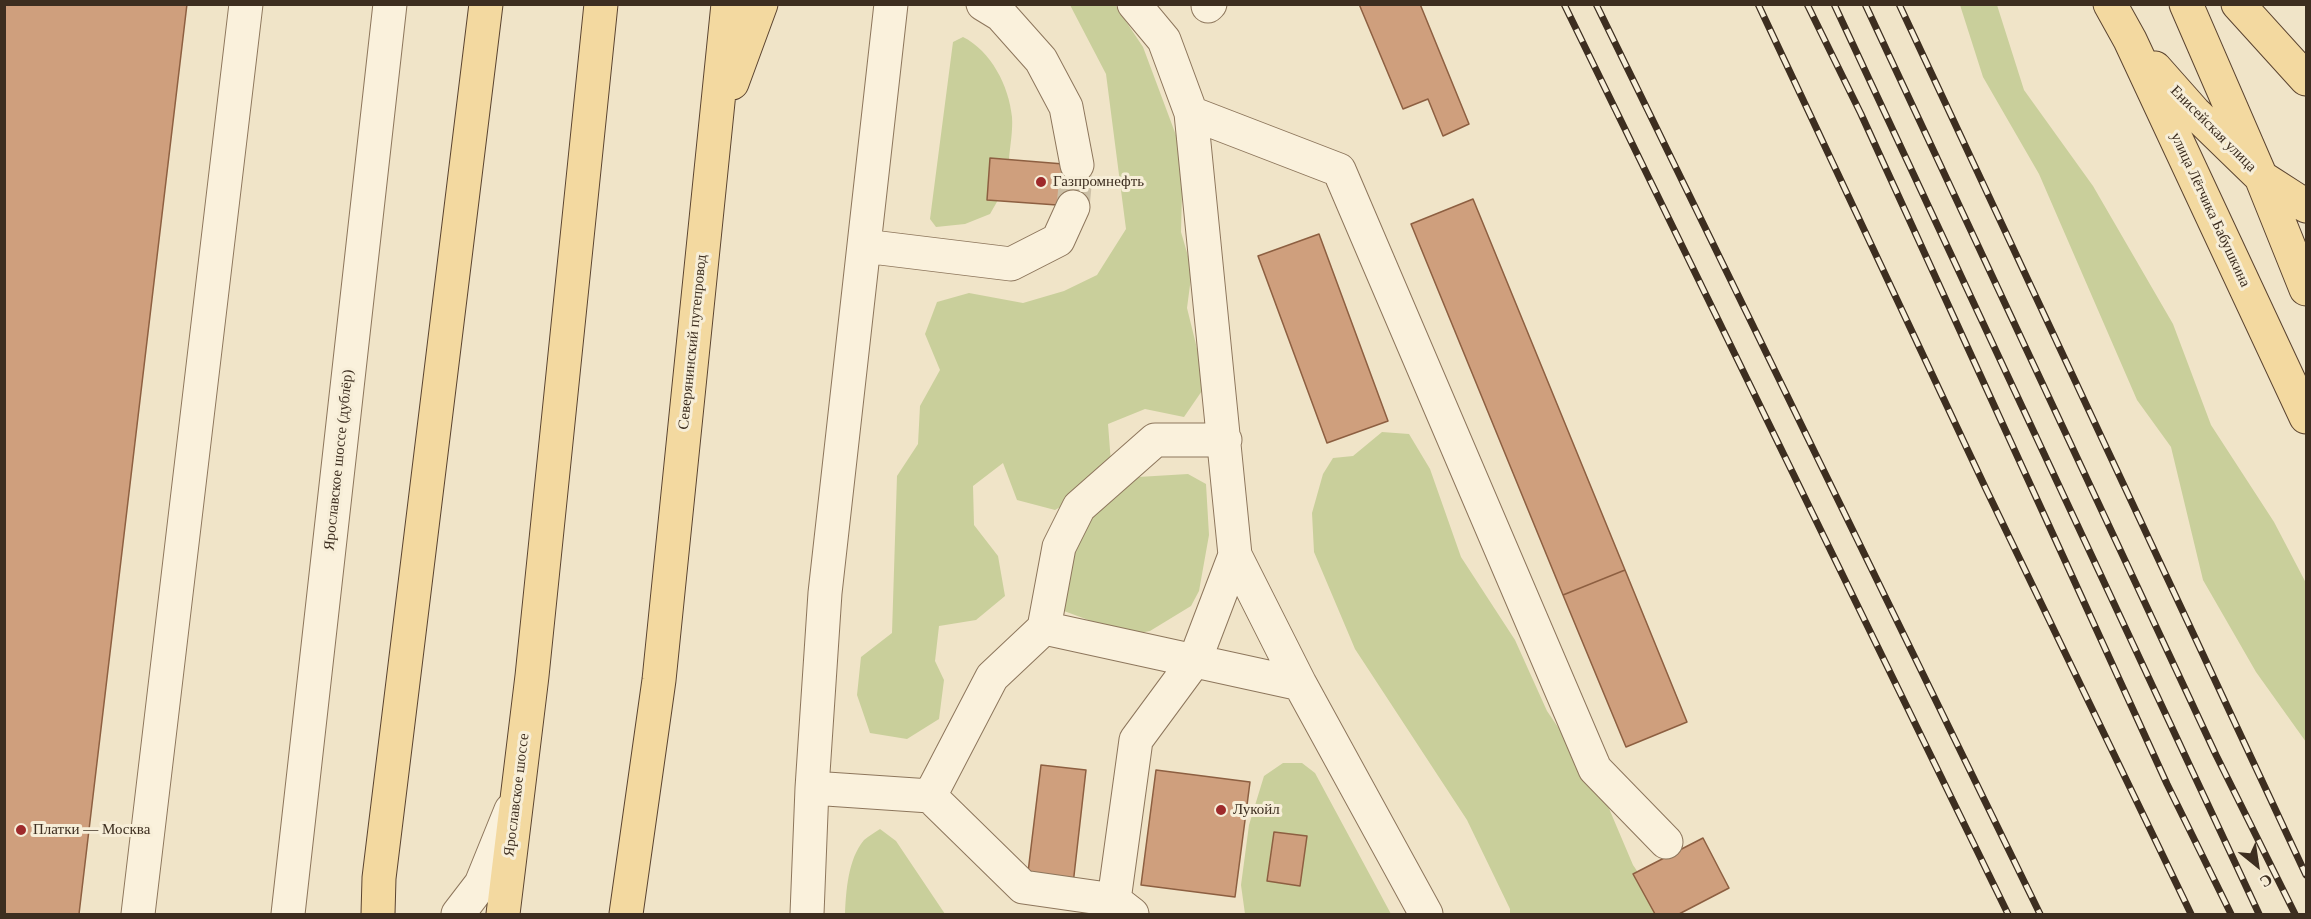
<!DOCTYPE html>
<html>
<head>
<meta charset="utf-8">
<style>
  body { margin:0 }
  #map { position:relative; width:2311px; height:919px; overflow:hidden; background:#f0e4c8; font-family:Georgia,serif }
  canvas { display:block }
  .frame { position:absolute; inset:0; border:6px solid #3d2e20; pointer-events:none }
  .north { position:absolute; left:2227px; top:835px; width:60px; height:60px; -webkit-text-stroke:4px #f7eed8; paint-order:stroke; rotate:150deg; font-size:16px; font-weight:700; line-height:24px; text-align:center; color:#3d2e20 }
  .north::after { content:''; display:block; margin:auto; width:21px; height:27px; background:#3d2e20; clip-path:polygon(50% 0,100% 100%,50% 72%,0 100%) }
</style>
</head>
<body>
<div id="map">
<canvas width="2311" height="919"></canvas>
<div class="frame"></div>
<div class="north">С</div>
</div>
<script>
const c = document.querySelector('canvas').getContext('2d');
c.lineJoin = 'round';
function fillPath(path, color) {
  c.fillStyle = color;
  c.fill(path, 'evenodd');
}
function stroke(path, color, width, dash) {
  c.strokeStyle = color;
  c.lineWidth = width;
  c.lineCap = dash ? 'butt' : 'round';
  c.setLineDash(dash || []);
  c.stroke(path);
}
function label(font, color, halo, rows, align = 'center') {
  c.font = font + ' Georgia,serif';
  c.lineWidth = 6;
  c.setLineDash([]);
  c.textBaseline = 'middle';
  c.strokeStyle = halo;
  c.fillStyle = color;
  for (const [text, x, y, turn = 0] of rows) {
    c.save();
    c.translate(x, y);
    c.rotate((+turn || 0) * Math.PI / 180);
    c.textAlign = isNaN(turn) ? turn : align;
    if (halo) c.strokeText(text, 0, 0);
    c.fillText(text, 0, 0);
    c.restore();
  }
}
fillPath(new Path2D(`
  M1070 5H1115L1143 47 1183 154 1181 232 1192 270 1187 308 1206 385 1184 417 1145 409 1108 424 1111 463 1085 493 1055 510 1017 500 1003 463 973 486 974 525 998 556 1005 596 976 620 939 626 935 661 944 680 939 719 907 739 870 733 857 695 861 657 892 633 897 476 918 444 920 406 940 370 925 334 937 302 969 293 1023 303 1064 291 1097 275 1126 229 1106 74Z
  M1960 5H1997L2024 90 2093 186 2173 324 2211 425 2274 522 2306 583V742L2256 672 2203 580 2171 447 2137 400 2039 174 1983 77Z
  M963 37C991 51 1009 86 1012 117 1013 131 1010 146 1009 159L990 158 987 199 998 200 990 214 965 224 936 227 930 219 953 42Z
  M1382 432 1409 434 1430 469 1461 557 1515 640 1547 711 1602 792 1633 865 1666 914H1510V909L1467 820 1355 649 1314 552 1312 513 1323 474 1333 458 1353 456Z
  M1188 474 1206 484 1209 535 1199 591 1191 606 1150 631 1129 635 1064 611 1050 600 1066 535 1138 477Z
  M1283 763H1302L1315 773 1391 914H1245L1241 885 1249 825 1264 776Z
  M880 829 896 841 945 914H845C846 891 848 859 864 840 869 836 875 832 880 829Z`), '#c9cf9b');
const building = new Path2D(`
  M4 4H187L79 914H4Z
  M1359 4H1420L1469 124 1443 136 1428 99 1403 109Z
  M990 158 1088 166 1085 207 987 200Z
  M1473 199 1625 570 1563 595 1411 224Z
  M1319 234 1388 421 1327 443 1258 256Z
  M1625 570 1687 722 1626 747 1563 595Z
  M1041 765 1086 770 1071 902 1025 897Z
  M1156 770 1250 782 1235 897 1141 885Z
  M1274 832 1307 836 1300 886 1267 881Z
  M1703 838 1729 888 1679 914H1655L1633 874Z`);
fillPath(building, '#cf9f7d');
stroke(building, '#8d5f41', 1.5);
stroke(new Path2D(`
  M1073 207 1077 165`), '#ccc0a6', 33, [33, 16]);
const minor = new Path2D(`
  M983 4 1001 15 1041 60 1066 107 1077 165
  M1134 4 1164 40 1191 113 1235 555 1300 684 1426 914
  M1208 6 1210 4
  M1191 113 1339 170 1595 769 1666 842
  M864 246 1011 264 1058 240 1073 207
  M1044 628 1059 547 1079 507 1155 440H1225
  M812 788 930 796 1023 887 1114 900
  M930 796 992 677 1044 628 1300 684
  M138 914 246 4
  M288 914 390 4
  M458 914 481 884 511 810
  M807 914 812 788 825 593 891 4
  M1132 914 1114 900 1136 740 1195 660 1235 555`);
const major = new Path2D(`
  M2110 4 2130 40 2306 417
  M2186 4 2261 177 2306 289
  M2238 4 2306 79
  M2155 68 2194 112 2261 177 2306 206
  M732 83 761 4
  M378 914 379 878 486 4
  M503 914 532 676 601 4
  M626 914 659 680 728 4`);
stroke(minor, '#8d765c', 35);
stroke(major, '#5b4430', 35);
stroke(minor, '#faf1dc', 33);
stroke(major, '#f3d9a0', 33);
const rail = new Path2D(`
  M1564 4 2008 914
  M1596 4 2040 914
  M1758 4 1986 489 2191 914
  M1807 4 1861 114 2167 784 2231 914
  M1834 4 2259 914
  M1865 4 2216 755 2295 914
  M1899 4 2306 875`);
stroke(rail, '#3d2e20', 7);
stroke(rail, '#f7eed8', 4.5, [14]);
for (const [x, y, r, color] of [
  [1041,182,6,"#9e2a2b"],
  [1221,810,6,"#9e2a2b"],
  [21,830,6,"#9e2a2b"]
]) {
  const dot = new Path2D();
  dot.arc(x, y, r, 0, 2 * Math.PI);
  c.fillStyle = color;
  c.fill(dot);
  stroke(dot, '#f7eed8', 2);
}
label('15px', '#3d2e20', '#f7eed8', [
  ["Енисейская улица",2213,129,45],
  ["улица Лётчика Бабушкина",2210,210,65],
  ["Северянинский путепровод",693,342,-84],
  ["Ярославское шоссе (дублёр)",339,460,-84],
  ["Ярославское шоссе",517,795,-83]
]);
label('15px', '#3d2e20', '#f7eed8', [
  ["Газпромнефть",1053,182],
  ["Лукойл",1233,810],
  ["Платки — Москва",33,830]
], 'left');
</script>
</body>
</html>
